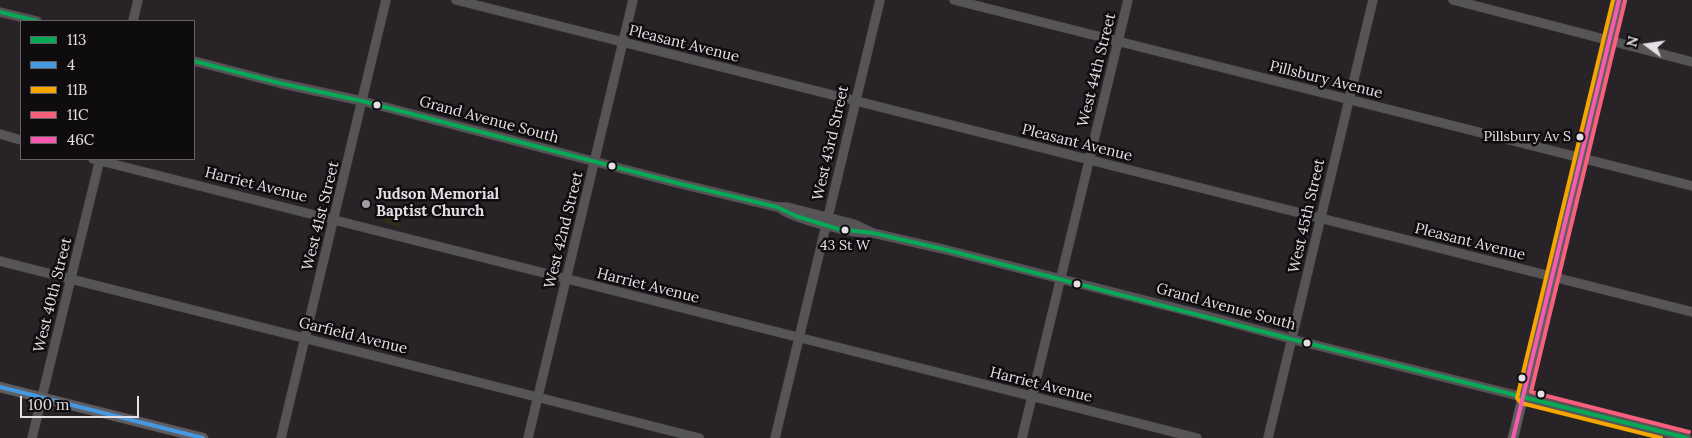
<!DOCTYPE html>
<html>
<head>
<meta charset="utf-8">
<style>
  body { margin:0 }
  #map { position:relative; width:1692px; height:438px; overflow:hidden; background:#272327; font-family:Lora,serif }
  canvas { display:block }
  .legend { position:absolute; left:20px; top:20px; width:175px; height:140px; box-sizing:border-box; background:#0f0c0f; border:1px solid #656064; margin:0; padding:6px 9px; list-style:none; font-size:15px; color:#e5dfe4 }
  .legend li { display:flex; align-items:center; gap:10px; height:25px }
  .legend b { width:25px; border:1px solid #656064 }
  .north { position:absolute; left:1622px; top:20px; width:50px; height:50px; -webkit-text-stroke:4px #0f0c0f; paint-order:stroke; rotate:284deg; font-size:14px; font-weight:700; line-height:20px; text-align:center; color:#e5dfe4 }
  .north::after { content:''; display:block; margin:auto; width:18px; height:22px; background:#e5dfe4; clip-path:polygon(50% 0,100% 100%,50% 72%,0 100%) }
  .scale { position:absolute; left:20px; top:396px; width:119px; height:22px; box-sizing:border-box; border:2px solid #e5dfe4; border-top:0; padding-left:6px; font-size:15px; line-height:18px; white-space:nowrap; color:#e5dfe4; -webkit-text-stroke:4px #0f0c0f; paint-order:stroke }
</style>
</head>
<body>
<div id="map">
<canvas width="1692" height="438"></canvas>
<ul class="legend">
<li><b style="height:6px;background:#06aa56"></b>113</li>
<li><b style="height:6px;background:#4699e1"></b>4</li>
<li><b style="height:6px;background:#f7a600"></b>11B</li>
<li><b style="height:6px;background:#f8607d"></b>11C</li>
<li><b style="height:6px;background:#f75aaf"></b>46C</li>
</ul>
<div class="north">N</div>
<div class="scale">100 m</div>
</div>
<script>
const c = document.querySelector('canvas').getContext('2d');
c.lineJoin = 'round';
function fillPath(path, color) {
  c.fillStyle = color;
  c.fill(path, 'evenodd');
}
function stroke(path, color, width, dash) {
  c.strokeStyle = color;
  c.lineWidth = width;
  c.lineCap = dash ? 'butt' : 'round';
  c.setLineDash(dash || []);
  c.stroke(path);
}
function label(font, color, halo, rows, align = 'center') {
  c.font = font + ' Lora,serif';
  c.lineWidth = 5;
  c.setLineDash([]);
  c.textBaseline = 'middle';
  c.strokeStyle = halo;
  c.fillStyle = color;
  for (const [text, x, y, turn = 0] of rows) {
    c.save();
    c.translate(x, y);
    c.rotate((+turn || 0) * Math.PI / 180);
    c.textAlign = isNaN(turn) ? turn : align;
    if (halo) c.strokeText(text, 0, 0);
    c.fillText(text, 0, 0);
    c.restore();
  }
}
fillPath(new Path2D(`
  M389 204 404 208 399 227 384 223Z`), '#2e301c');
const minor = new Path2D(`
  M456 0 1692 312
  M954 0 1692 186
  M1453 0 1692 62
  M0 12 37 21
  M133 21 138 0
  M194 61 279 83 362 101 677 183 777 207H787L854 224 873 233 947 250 1207 316 1299 341 1687 438
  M0 134 21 140
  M93 159 1197 438
  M781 209C795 219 856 235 873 233
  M0 261 699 438
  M32 438 100 159
  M281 438 386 0
  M528 438 633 0
  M775 438 880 0
  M1022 438 1128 0
  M1268 438 1373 0`);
const major = new Path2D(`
  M0 387 203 438
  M1513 438 1619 0`);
stroke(minor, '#413e41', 10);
stroke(major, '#413e41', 11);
stroke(minor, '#565456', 9);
stroke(major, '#5f5d5f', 10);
stroke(new Path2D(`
  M0 12 37 21
  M194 61 279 83 362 101 677 183 777 207 796 216 838 229 873 233 947 250 1299 341 1687 438`), '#06aa56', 4);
stroke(new Path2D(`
  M0 387 203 438`), '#4699e1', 4);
stroke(new Path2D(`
  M1613 0 1517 398 1521 403 1661 438`), '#f7a600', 4);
stroke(new Path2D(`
  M1625 1 1531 392 1689 432`), '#f8607d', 4);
stroke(new Path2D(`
  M1513 438 1619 0`), '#f75aaf', 4);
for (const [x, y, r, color] of [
  [377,105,4.5,"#e5dfe4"],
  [1580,137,4.5,"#e5dfe4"],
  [612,166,4.5,"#e5dfe4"],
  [366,204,5,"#a29da2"],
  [845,230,4.5,"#e5dfe4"],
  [1077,284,4.5,"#e5dfe4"],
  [1307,343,4.5,"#e5dfe4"],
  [1522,378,4.5,"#e5dfe4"],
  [1541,394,4.5,"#e5dfe4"]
]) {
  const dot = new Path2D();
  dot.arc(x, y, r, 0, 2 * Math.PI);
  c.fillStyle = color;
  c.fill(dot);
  stroke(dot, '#0f0c0f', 2);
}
label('14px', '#e5dfe4', '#0f0c0f', [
  ["Pillsbury Av S",1571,137],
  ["43 St W",845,246,"center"]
], 'right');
label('15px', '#e5dfe4', '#0f0c0f', [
  ["Pleasant Avenue",684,44,14],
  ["West 44th Street",1097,70,-76],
  ["Pillsbury Avenue",1326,80,14],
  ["Grand Avenue South",489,120,15],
  ["West 43rd Street",831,143,-77],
  ["Pleasant Avenue",1077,143,14],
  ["Harriet Avenue",256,185,14],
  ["West 41st Street",321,216,-76],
  ["West 45th Street",1307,216,-77],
  ["West 42nd Street",564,230,-76],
  ["Pleasant Avenue",1470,242,14],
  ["Harriet Avenue",648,286,14],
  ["West 40th Street",53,295,-76],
  ["Grand Avenue South",1226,307,15],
  ["Garfield Avenue",353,336,14],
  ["Harriet Avenue",1041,385,14]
]);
label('bold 15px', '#e5dfe4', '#0f0c0f', [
  ["Judson Memorial",376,195],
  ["Baptist Church",376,212]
], 'left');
</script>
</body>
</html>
